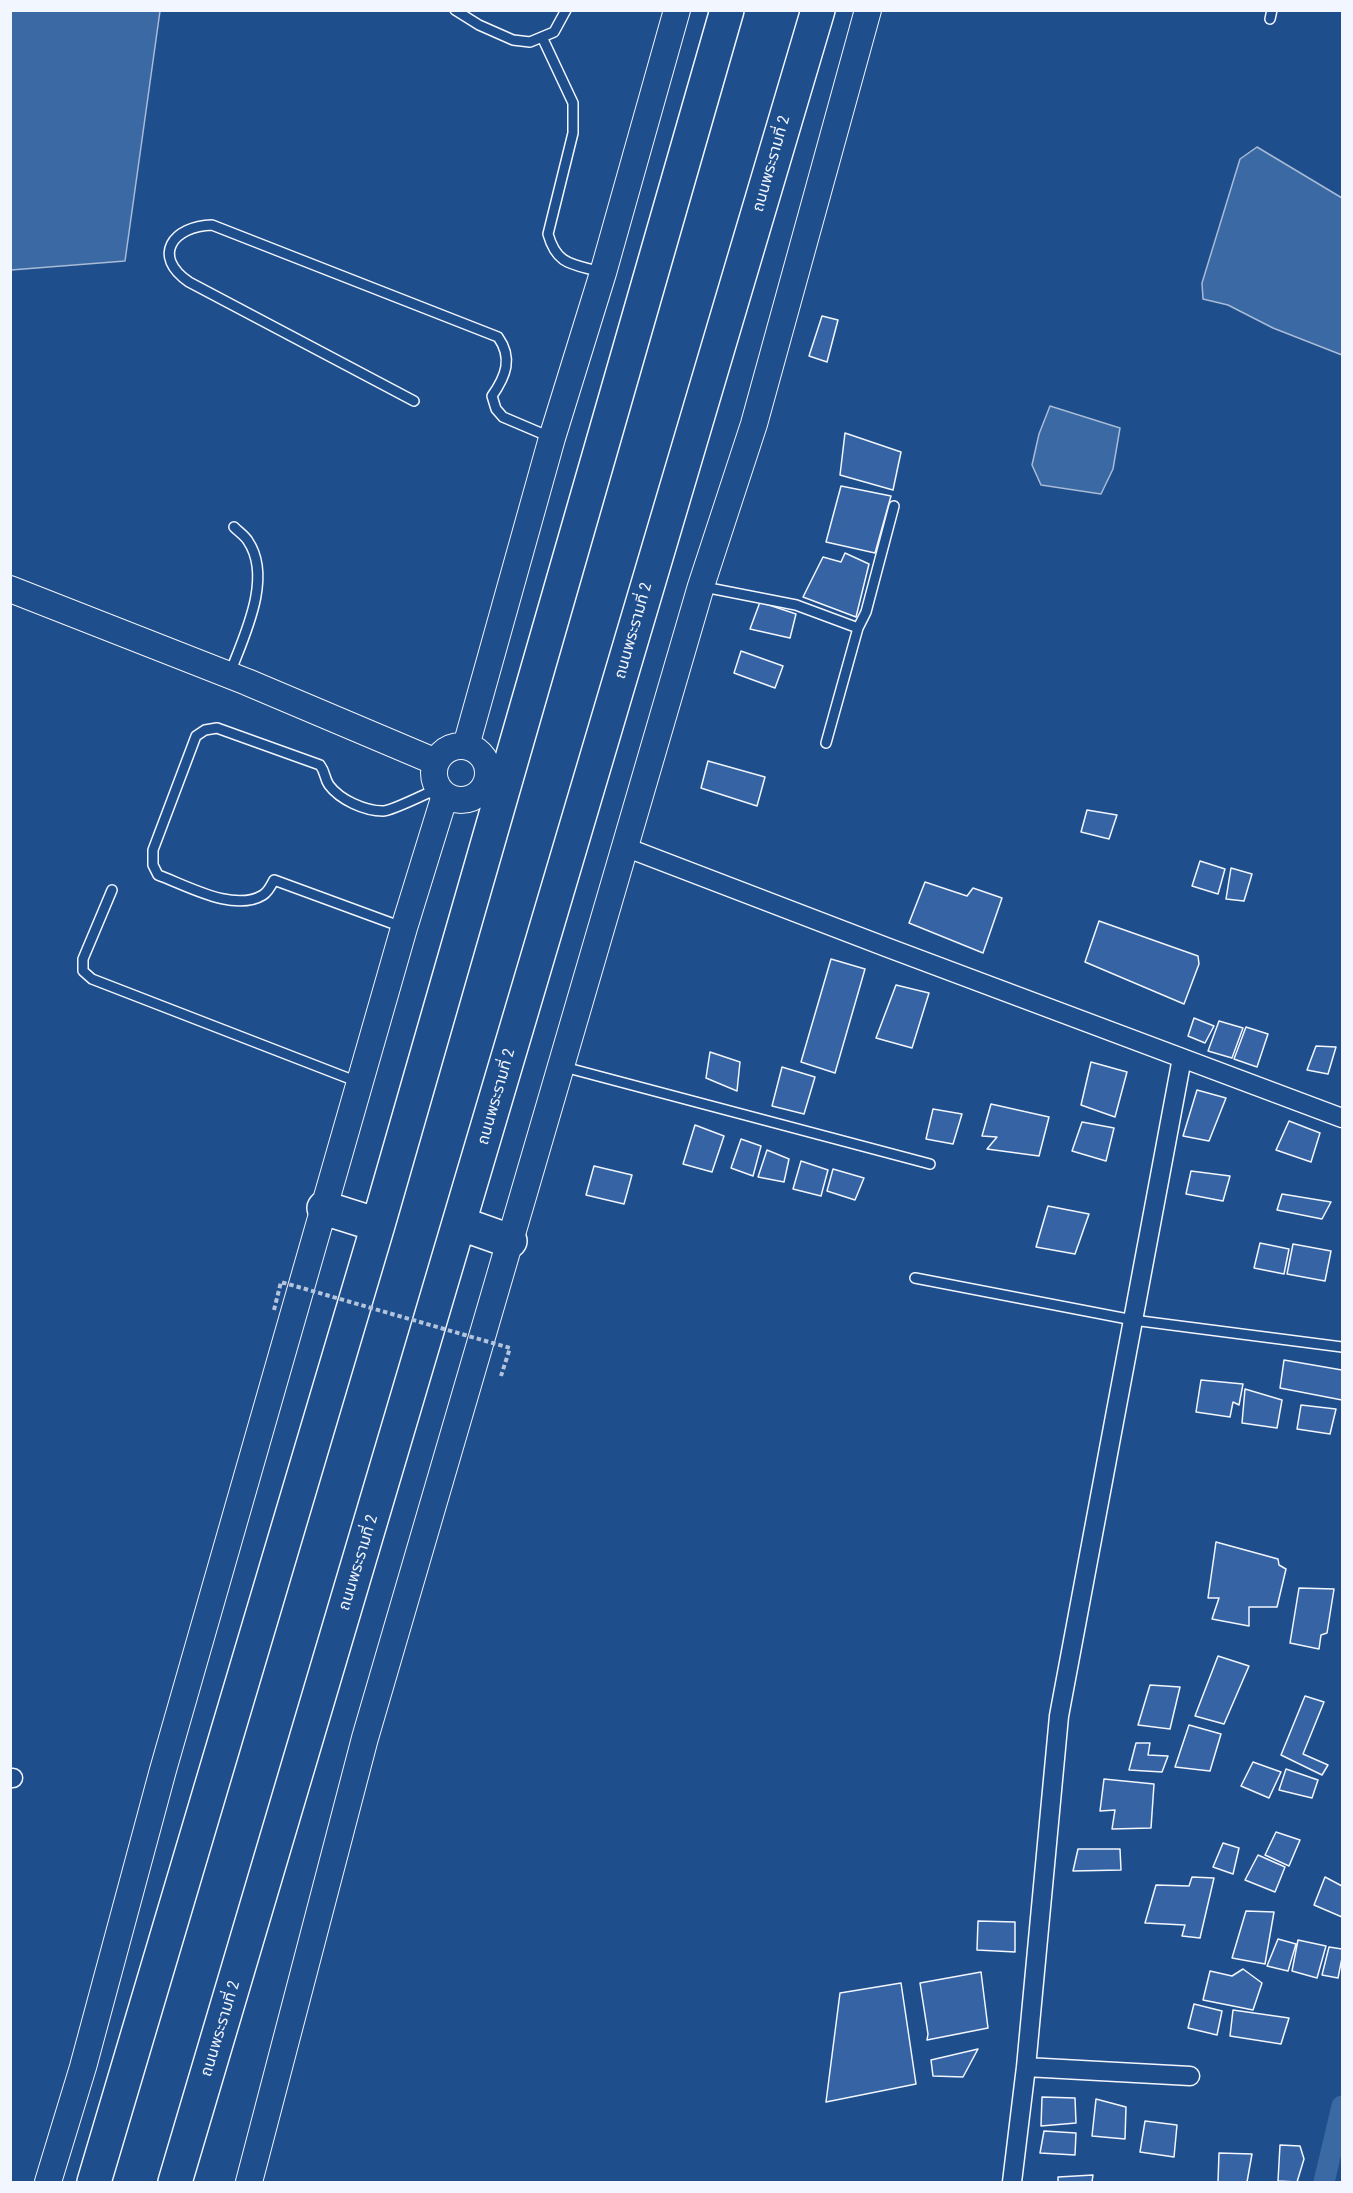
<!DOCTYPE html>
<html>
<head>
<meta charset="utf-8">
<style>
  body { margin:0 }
  #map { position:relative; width:1353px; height:2193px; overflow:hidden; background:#1f4e8c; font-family:"Roboto Condensed",sans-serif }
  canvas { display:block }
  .frame { position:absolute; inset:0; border:12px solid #f2f6ff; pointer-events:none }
</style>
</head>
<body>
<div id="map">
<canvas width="1353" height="2193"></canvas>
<div class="frame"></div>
</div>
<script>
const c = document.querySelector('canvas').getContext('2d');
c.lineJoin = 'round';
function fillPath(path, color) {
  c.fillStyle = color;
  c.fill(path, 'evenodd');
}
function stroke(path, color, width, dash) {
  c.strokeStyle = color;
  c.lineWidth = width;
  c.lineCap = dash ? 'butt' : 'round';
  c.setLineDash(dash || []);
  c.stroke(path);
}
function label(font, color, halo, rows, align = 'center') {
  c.font = font + ' "Roboto Condensed","Noto Sans Thai",sans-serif';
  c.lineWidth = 4.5;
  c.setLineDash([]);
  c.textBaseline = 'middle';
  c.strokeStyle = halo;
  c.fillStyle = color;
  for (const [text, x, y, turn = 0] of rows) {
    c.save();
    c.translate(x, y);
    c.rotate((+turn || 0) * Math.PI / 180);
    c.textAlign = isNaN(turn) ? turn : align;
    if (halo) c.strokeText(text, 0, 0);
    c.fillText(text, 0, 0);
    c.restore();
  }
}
const water = new Path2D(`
  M11 10 160 11 125 261 11 270Z
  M1257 147 1342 198V355L1273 328 1228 305 1203 299 1202 283 1240 159Z
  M1050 406 1120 428 1113 469 1101 494 1041 485 1032 465 1039 434Z`);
fillPath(water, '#3b69a3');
stroke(water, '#a8bbd7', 1.5);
stroke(new Path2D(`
  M1324 2182 1342 2106`), '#3b69a3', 21);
const building = new Path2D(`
  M822 316 838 320 827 362 809 356Z
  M845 433 901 452 893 490 840 475Z
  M841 486 891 496 875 553 826 542Z
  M845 553 869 564 856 617 803 597 823 557 841 562Z
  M760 602 796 614 790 638 750 629Z
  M741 651 783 666 775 688 734 673Z
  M708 761 765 777 757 806 701 788Z
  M1087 810 1117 815 1109 839 1081 832Z
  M1200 861 1225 869 1218 894 1192 886Z
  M1231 868 1252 874 1244 901 1226 899Z
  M925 882 967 896 973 888 1002 898 983 953 909 923Z
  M1099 921 1198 956 1199 964 1184 1004 1085 962Z
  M831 959 865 969 835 1073 801 1062Z
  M896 985 929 993 912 1048 876 1038Z
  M1194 1018 1214 1026 1205 1043 1188 1036Z
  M1219 1021 1243 1028 1232 1058 1208 1051Z
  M1246 1027 1268 1034 1257 1067 1234 1059Z
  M1316 1046 1336 1047 1328 1074 1307 1070Z
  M710 1052 740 1062 737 1091 706 1078Z
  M1091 1062 1127 1072 1115 1117 1081 1105Z
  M782 1067 815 1077 804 1114 772 1106Z
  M1197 1090 1226 1098 1209 1141 1183 1136Z
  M991 1104 1049 1117 1039 1156 987 1149 997 1137 982 1136Z
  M933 1109 962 1114 953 1144 926 1139Z
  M1289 1121 1320 1133 1311 1162 1276 1150Z
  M1082 1122 1114 1128 1106 1161 1072 1151Z
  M695 1125 724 1136 712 1172 683 1164Z
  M741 1139 761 1146 753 1176 731 1168Z
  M767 1150 789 1159 784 1182 758 1177Z
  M801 1161 828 1170 821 1196 793 1189Z
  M594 1166 632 1175 624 1204 586 1195Z
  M833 1169 864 1178 855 1200 827 1191Z
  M1191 1171 1230 1176 1223 1201 1186 1194Z
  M1282 1194 1331 1202 1322 1219 1277 1210Z
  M1048 1206 1089 1214 1075 1254 1036 1247Z
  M1260 1243 1289 1249 1284 1274 1254 1268Z
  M1293 1244 1331 1251 1325 1281 1287 1274Z
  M1284 1360 1342 1370V1400L1280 1388Z
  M1201 1380 1243 1384 1239 1405 1233 1402 1230 1417 1196 1412Z
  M1245 1389 1282 1400 1277 1428 1242 1423Z
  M1301 1405 1336 1409 1330 1434 1297 1429Z
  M1216 1542 1278 1559 1279 1565 1286 1569 1277 1607H1249V1626L1212 1619 1219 1598H1208Z
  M1299 1588 1334 1589 1327 1633 1321 1635 1319 1649 1290 1643Z
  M1218 1656 1249 1666 1224 1724 1195 1716Z
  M1150 1685 1180 1687 1170 1729 1138 1725Z
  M1305 1696 1324 1702 1303 1754 1328 1765 1322 1775 1281 1755Z
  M1189 1725 1221 1734 1210 1771 1175 1767Z
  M1136 1743H1150L1148 1755 1168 1756 1162 1772 1129 1770Z
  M1253 1762 1281 1772 1269 1798 1241 1786Z
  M1286 1769 1318 1780 1312 1798 1279 1790Z
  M1104 1779 1154 1784 1151 1828 1112 1829 1115 1810 1100 1811Z
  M1276 1832 1300 1840 1289 1866 1265 1855Z
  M1223 1843 1239 1848 1233 1874 1213 1867Z
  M1078 1849H1120L1121 1870 1073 1871Z
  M1258 1855 1285 1867 1275 1892 1245 1880Z
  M1192 1877 1214 1878 1200 1938 1182 1936 1185 1925 1145 1923 1156 1885 1189 1886Z
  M1325 1877 1342 1886V1917L1314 1905Z
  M1246 1911 1274 1912 1265 1964 1232 1958Z
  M978 1921 1015 1922V1952L977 1950Z
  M1278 1939 1296 1944 1288 1971 1267 1966Z
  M1298 1940 1326 1946 1317 1978 1292 1971Z
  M1329 1947 1342 1949V1958L1338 1978 1322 1975Z
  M1243 1969 1262 1983 1253 2010 1203 2000 1210 1971 1232 1976Z
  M981 1972 988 2028 927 2040 928 2034 920 1983Z
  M901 1983 916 2084 826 2102 840 1993Z
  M1194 2004 1222 2011 1217 2035 1188 2028Z
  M1233 2010 1289 2018 1281 2044 1230 2036Z
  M978 2049 963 2077 933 2076 931 2060Z
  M1042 2097 1075 2098 1076 2123 1041 2126Z
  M1096 2099 1126 2107 1125 2139 1092 2136Z
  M1145 2121 1177 2125 1174 2157 1140 2152Z
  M1044 2131 1076 2133 1075 2155 1040 2153Z
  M1280 2145 1300 2146 1304 2159 1297 2182 1278 2181Z
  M1219 2153 1252 2154 1247 2182H1218Z
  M1093 2175 1092 2182H1058V2177Z`);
fillPath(building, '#3563a3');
stroke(building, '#f2f6ff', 1.5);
const lane = new Path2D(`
  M455 10 479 25 513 40 530 42 554 32 566 10
  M1270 19 1272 10
  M542 37 573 103V133L548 234C557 266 573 264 601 272
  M414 401 189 282C151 256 173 226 212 225L498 337C513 358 506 376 492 396L496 409 503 417 550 437
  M704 587 796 605 858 628
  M230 673C244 636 273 578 248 541 245 536 239 532 234 527
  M826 743 858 628 866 612 894 506
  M112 890 83 959V971L92 979 358 1082
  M402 927 274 880C271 886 268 892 263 895 234 913 186 885 158 875L153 865V850L196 736 205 730 217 728 320 765C326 773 324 778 329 785 340 800 365 811 383 811 392 811 427 793 439 788
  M564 1067 930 1164
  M915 1278 1133 1320 1342 1347`);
const street = new Path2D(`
  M625 847 886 947 1342 1118
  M10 1778H13
  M1026 2067 1190 2076
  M1012 2182 1026 2067 1059 1716 1182 1058`);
const secondary = new Path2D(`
  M10 589 247 682 436 762
  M466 746 552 438 603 273 677 10
  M434 773a27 27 0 1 1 54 0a27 27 0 1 1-54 0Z
  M48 2182 83 2067 163 1770 404 928 445 795
  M249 2182 365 1738 701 586 754 424 868 10`);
const highway = new Path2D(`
  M324 1208 378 1225
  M459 1223 510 1241
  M94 2182 378 1225 727 10
  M175 2182 818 10`);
stroke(lane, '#f2f6ff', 12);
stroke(street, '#f2f6ff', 21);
stroke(secondary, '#f2f6ff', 28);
stroke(highway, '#f2f6ff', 36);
stroke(lane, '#1f4e8c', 9);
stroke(street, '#1f4e8c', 18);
stroke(secondary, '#1f4e8c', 26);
stroke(highway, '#1f4e8c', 33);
stroke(new Path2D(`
  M274 1310 281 1282 510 1348 501 1376`), '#b3c4dc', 4, [4.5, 3]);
label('16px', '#f2f6ff', '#1f4e8c', [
  ["ถนนพระรามที่ 2",772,164,-74],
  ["ถนนพระรามที่ 2",634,631,-74],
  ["ถนนพระรามที่ 2",497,1097,-74],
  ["ถนนพระรามที่ 2",359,1563,-73],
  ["ถนนพระรามที่ 2",221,2029,-73]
]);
</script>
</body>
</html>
